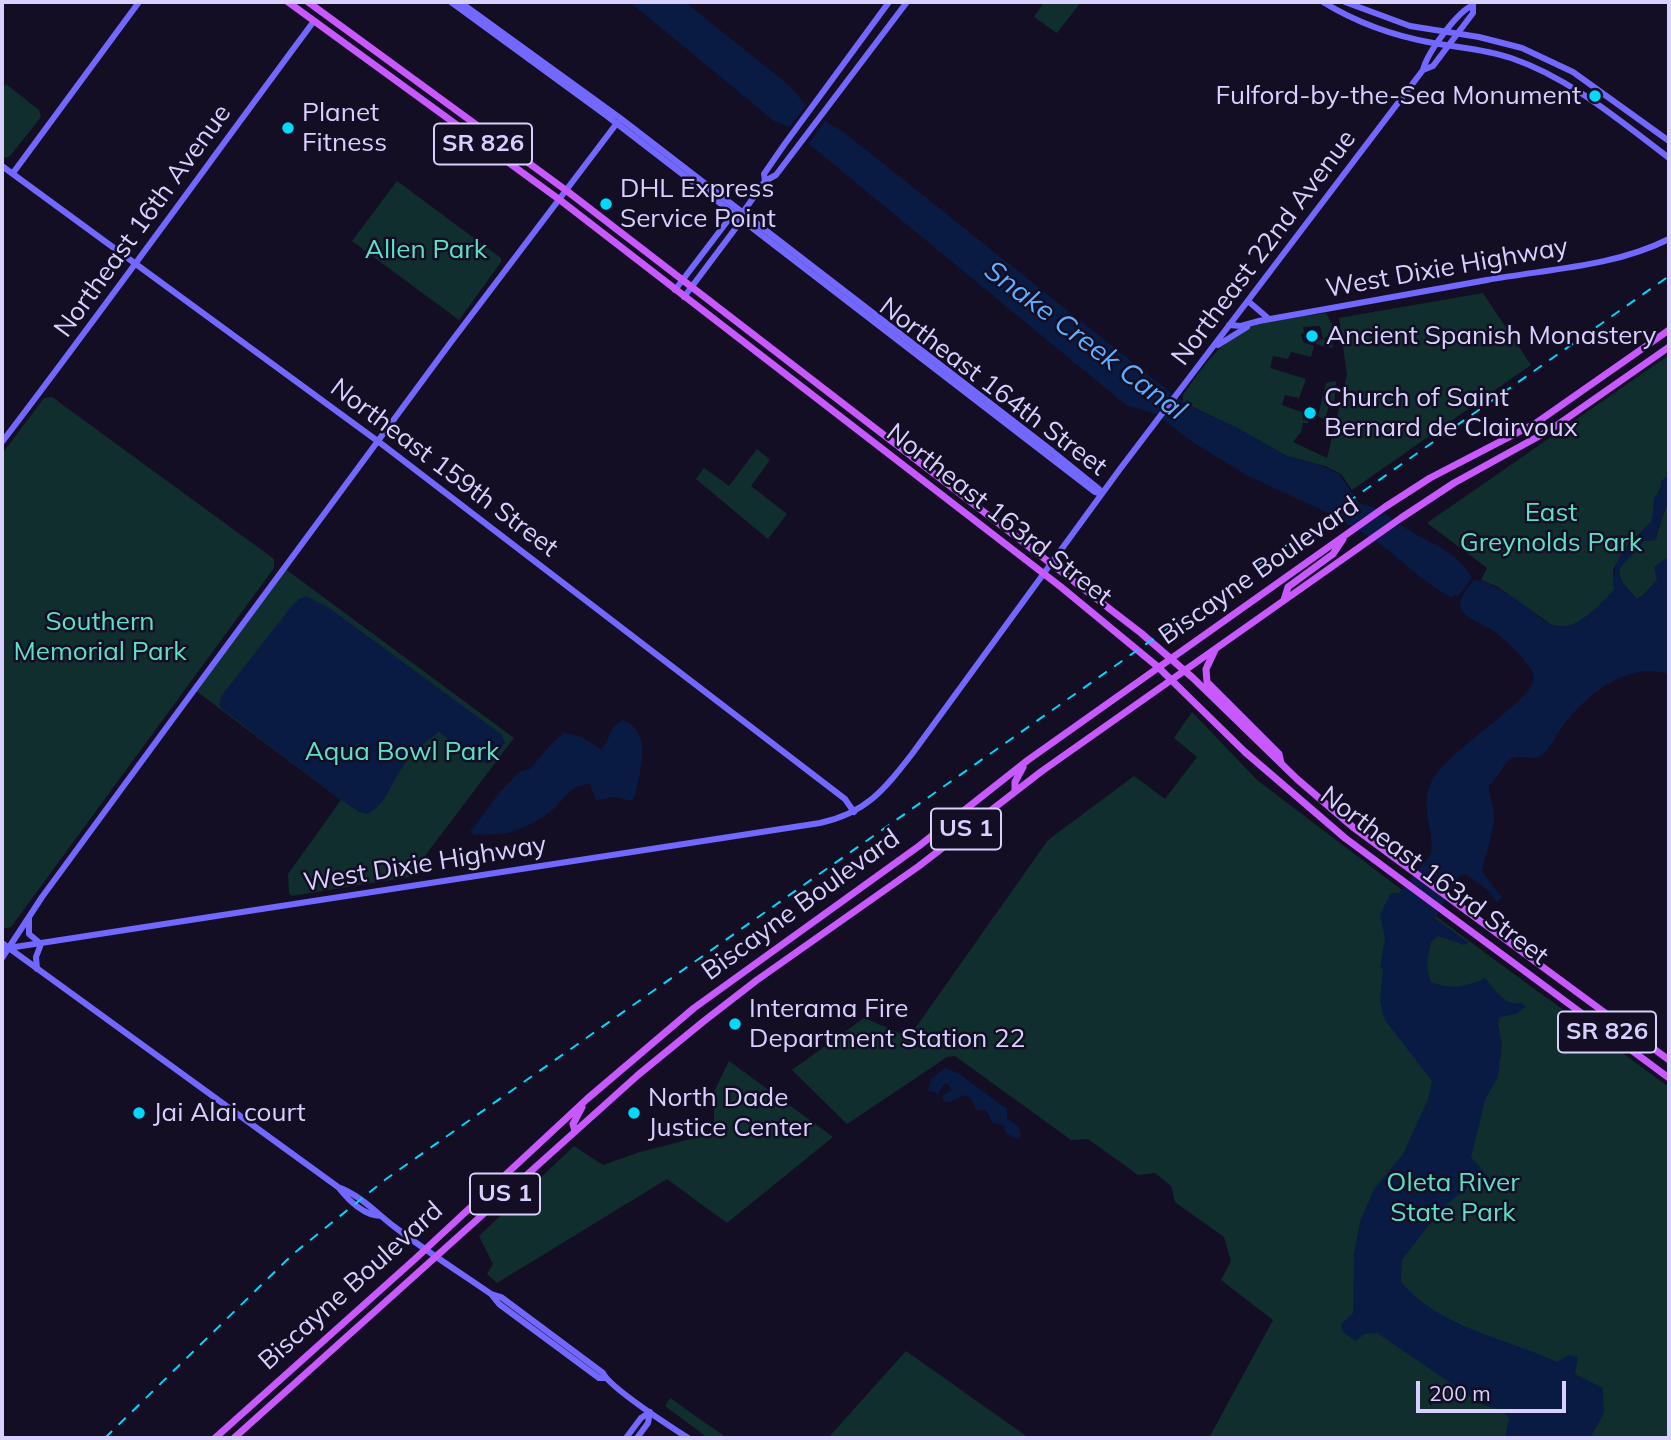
<!DOCTYPE html>
<html>
<head>
<meta charset="utf-8">
<style>
  body { margin:0 }
  #map { position:relative; width:1671px; height:1440px; overflow:hidden; background:#130e24; font-family:Mulish,sans-serif }
  canvas { display:block }
  .frame { position:absolute; inset:0; border:4px solid #d8d1ff; pointer-events:none }
  .scale { position:absolute; left:1416px; top:1381px; width:150px; height:32px; box-sizing:border-box; border:4px solid #d8d1ff; border-top:0; padding-left:9px; font-size:21px; line-height:24px; white-space:nowrap; color:#d8d1ff; -webkit-text-stroke:5px #130e24; paint-order:stroke }
</style>
</head>
<body>
<div id="map">
<canvas width="1671" height="1440"></canvas>
<div class="frame"></div>
<div class="scale">200 m</div>
</div>
<script>
const c = document.querySelector('canvas').getContext('2d');
c.lineJoin = 'round';
function fillPath(path, color) {
  c.fillStyle = color;
  c.fill(path, 'evenodd');
}
function stroke(path, color, width, dash) {
  c.strokeStyle = color;
  c.lineWidth = width;
  c.lineCap = dash ? 'butt' : 'round';
  c.setLineDash(dash || []);
  c.stroke(path);
}
function label(font, color, halo, rows, align = 'center') {
  c.font = font + ' Mulish,sans-serif';
  c.lineWidth = 5;
  c.setLineDash([]);
  c.textBaseline = 'middle';
  c.strokeStyle = halo;
  c.fillStyle = color;
  for (const [text, x, y, turn = 0] of rows) {
    c.save();
    c.translate(x, y);
    c.rotate((+turn || 0) * Math.PI / 180);
    c.textAlign = isNaN(turn) ? turn : align;
    if (halo) c.strokeText(text, 0, 0);
    c.fillText(text, 0, 0);
    c.restore();
  }
}
fillPath(new Path2D(`
  M1044 2H1081L1057 33 1034 17Z
  M6 84 39 110 41 117 10 156 5 158 2 155V90Z
  M397 181 501 258V262L459 320 352 241Z
  M1483 293 1531 365 1352 490 1341 474 1325 466 1287 456 1239 429 1183 402V395C1201 369 1221 340 1251 327 1274 318 1302 317 1326 313L1334 328 1332 348 1328 347 1327 337 1324 338 1326 347 1316 344 1315 340 1323 339 1320 326 1303 327 1304 333 1301 334 1303 342 1314 346 1311 357 1291 352 1288 359 1273 356 1270 368 1306 379 1299 398 1285 395 1282 405 1305 413 1303 420 1308 421V423H1303L1301 432 1293 442 1327 458 1347 375 1339 318Z
  M1669 355V475L1657 494 1652 521 1626 547 1613 570 1614 590C1598 607 1575 637 1549 623L1498 587 1481 580 1487 568 1427 523Z
  M1336 381 1334 406 1329 405 1325 420 1318 416 1326 383Z
  M52 397 274 559V568L11 927 2 929V454L44 398Z
  M757 449 770 460 751 486 787 514 768 539 696 479 704 468 729 486Z
  M1669 497V556L1665 561 1659 563 1657 580C1652 585 1643 597 1637 599 1628 588 1619 584 1619 568L1644 541 1655 540Z
  M284 568 514 738 409 877 292 896 289 893 288 874 341 800 195 690Z
  M1192 712 1257 780 1473 944 1669 1087V1438H1209L1273 1320 1221 1280 1231 1261 1224 1237 1175 1202 1171 1186 1155 1173 1138 1175 1088 1139 1071 1140 955 1056 947 1057 847 1124 792 1070 864 1018 909 1037 1048 840 1134 776 1165 799 1197 757 1174 738Z
  M729 1061 833 1137 727 1223 667 1179 497 1283 487 1274 493 1264 479 1236 574 1146 603 1165 640 1152 714 1133V1092Z
  M906 1351 1029 1438H828Z
  M670 1398 727 1438H708L665 1406Z`), '#112e2f');
fillPath(new Path2D(`
  M630 2H685L791 87 806 105 828 123 841 130 1171 393 1188 405 1239 429 1287 456 1320 465 1339 474 1360 504C1379 506 1391 519 1407 529 1431 545 1458 551 1472 578L1458 596 1454 595 1451 598 1421 578 1387 549 1365 534 1326 512 1248 476 1191 441 1156 414 1126 405 787 126 774 121Z
  M1669 474V497L1656 534 1657 539 1644 541 1620 568C1619 584 1627 588 1638 599 1641 598 1653 584 1657 580L1654 567 1669 556V674C1626 661 1584 696 1560 730 1554 738 1550 750 1540 756 1530 762 1520 752 1509 760 1500 768 1500 777 1489 785 1489 797 1495 807 1494 819 1493 837 1485 854 1482 871L1502 898 1496 902 1490 892 1466 874 1459 876 1435 918 1469 943 1464 945 1438 936 1431 942C1428 957 1425 967 1431 982 1452 990 1465 987 1485 978 1496 990 1504 1006 1522 1003L1526 1007 1516 1014 1500 1017 1498 1023 1502 1044 1498 1077 1485 1100 1471 1157 1498 1188 1482 1183 1470 1186 1443 1207 1402 1260 1401 1282C1442 1329 1503 1337 1557 1362L1569 1355 1578 1357 1575 1374 1603 1388 1604 1413 1590 1438H1505L1509 1418 1501 1410 1483 1405 1377 1333 1365 1334 1355 1341 1342 1331 1341 1324 1353 1313 1354 1254 1360 1222 1374 1189 1403 1154 1428 1099 1432 1081 1384 1019 1380 999 1383 969 1380 967 1385 939 1380 914 1391 893H1399L1431 854C1435 832 1420 808 1430 785 1445 750 1529 705 1534 679 1536 667 1503 638 1494 631 1485 625 1462 618 1460 606 1459 597 1468 588 1474 580 1481 580 1483 582 1489 584 1551 611 1548 661 1614 590 1612 552 1629 546 1652 521L1654 498 1660 491 1661 481Z
  M306 596 328 607 501 734 505 743 488 764 453 747 446 737 439 732C424 742 410 755 400 771 388 789 388 801 368 814L359 812 341 800 222 709 219 704 222 695 291 607 299 599Z
  M623 720C654 734 640 768 636 793L632 801 615 797 596 800 590 784C568 784 561 807 543 817 532 823 519 830 508 833 497 835 485 834 475 835L470 832 500 792 519 772 530 769 555 740 565 733 582 737 601 749C611 740 609 725 623 720Z
  M945 1068 958 1073 1007 1109V1118L1019 1127 1021 1136 1018 1139 1007 1134 1003 1125 993 1123 986 1110H976L971 1099 965 1095 950 1102H944L942 1096 952 1090 947 1083 943 1085 938 1094 928 1090 931 1079Z`), '#091b43');
fillPath(new Path2D(`
  M807 104 826 120 808 144 788 129Z`), '#130e24');
stroke(new Path2D(`
  M451 2 607 116 1095 492 1101 494
  M460 2 620 118 1052 451 1099 489 1101 494
  M1323 2C1357 23 1394 36 1433 43 1460 48 1485 49 1511 58 1570 78 1620 121 1669 158
  M1345 2 1410 26 1479 37 1522 48 1573 72 1669 141
  M1423 70 1433 66 1473 13V5
  M2 166 383 445 845 799 854 812
  M13 173 139 2
  M765 181 776 175 907 2
  M675 290 729 219 739 218
  M684 297 738 225 739 218 765 181 764 174 784 145 889 2
  M1248 301 1269 319
  M1229 325 1241 326 1259 321C1335 307 1411 293 1487 280 1548 269 1613 267 1669 239
  M1218 345 1247 327
  M2 442C108 303 210 161 314 21
  M29 917V934L41 944
  M2 943 338 1187C362 1196 376 1213 396 1228 426 1251 459 1272 491 1294L501 1297 603 1373C610 1388 671 1427 688 1438
  M2 949 820 823C866 813 884 790 912 754L1120 469 1423 70C1427 53 1457 12 1473 5
  M2 958 42 897 172 720 451 342 617 123
  M37 969 36 957 41 944
  M339 1188C349 1201 365 1216 381 1216
  M491 1294 499 1304 599 1378H605
  M626 1438 641 1418 650 1412
  M637 1438 648 1423 650 1412`), '#7268ff', 6);
stroke(new Path2D(`
  M288 2 560 200 1061 587 1158 667 1245 752 1345 838 1669 1078
  M308 2 567 191 1141 633 1193 678 1297 779 1354 828 1669 1060
  M482 140 501 148 505 146
  M1284 600 1288 587 1333 554 1343 539
  M1215 650 1206 669 1207 682 1279 754 1281 763
  M1015 791V782L1023 767
  M575 1131 573 1124 582 1107
  M215 1438 415 1259 587 1099 694 1008 919 846 1028 760 1385 507 1430 478 1536 423 1669 330
  M234 1438 638 1075 704 1021 757 980 919 866 1042 771 1401 518 1454 483 1550 430 1669 347`), '#c858ff', 7);
stroke(new Path2D(`
  M105 1438 293 1254 386 1179 1669 276`), '#00d8fc', 2, [10, 9]);
for (const [x, y, r, color] of [
  [1595,96,7,"#00d8fc"],
  [288,128,7,"#00d8fc"],
  [606,204,7,"#00d8fc"],
  [1312,336,7,"#00d8fc"],
  [1310,413,7,"#00d8fc"],
  [735,1024,7,"#00d8fc"],
  [139,1113,7,"#00d8fc"],
  [634,1113,7,"#00d8fc"]
]) {
  const dot = new Path2D();
  dot.arc(x, y, r, 0, 2 * Math.PI);
  c.fillStyle = color;
  c.fill(dot);
  stroke(dot, '#130e24', 2.5);
}
for (const [x, y, w] of [
  [483,144,98],
  [966,829,70],
  [1607,1032,98],
  [505,1194,70]
]) {
  const box = new Path2D();
  box.roundRect(x - w / 2, y - 20.5, w, 41, 5);
  c.fillStyle = '#130e24';
  c.fill(box);
  stroke(box, '#d8d1ff', 2);
}
label('bold 24px', '#d8d1ff', null, [
  ["SR 826",483,144],
  ["US 1",966,829],
  ["SR 826",1607,1032],
  ["US 1",505,1194]
]);
label('26px', '#d8d1ff', '#130e24', [
  ["Fulford-by-the-Sea Monument",1581,96,"right"],
  ["Planet",302,113],
  ["Fitness",302,143],
  ["DHL Express",620,189],
  ["Service Point",620,219],
  ["Ancient Spanish Monastery",1326,336],
  ["Church of Saint",1324,398],
  ["Bernard de Clairvoux",1324,428],
  ["Interama Fire",749,1009],
  ["Department Station 22",749,1039],
  ["North Dade",648,1098],
  ["Justice Center",648,1128],
  ["Jai Alai court",153,1113]
], 'left');
label('26px', '#d8d1ff', '#130e24', [
  ["Northeast 16th Avenue",143,221,-54],
  ["Northeast 22nd Avenue",1264,248,-53],
  ["West Dixie Highway",1447,268,-10],
  ["Northeast 164th Street",993,387,37],
  ["Northeast 159th Street",444,468,37],
  ["Northeast 163rd Street",999,515,38],
  ["Biscayne Boulevard",1259,571,-35],
  ["West Dixie Highway",425,864,-9],
  ["Northeast 163rd Street",1434,876,37],
  ["Biscayne Boulevard",801,905,-36],
  ["Biscayne Boulevard",351,1286,-42]
]);
label('26px', '#5ae2c6', '#130e24', [
  ["Allen Park",426,250],
  ["East",1551,513],
  ["Greynolds Park",1551,543],
  ["Southern",100,622],
  ["Memorial Park",100,652],
  ["Aqua Bowl Park",402,752],
  ["Oleta River",1453,1183],
  ["State Park",1453,1213]
]);
label('italic 28px', '#5faeff', '#130e24', [
  ["Snake Creek Canal",1085,341,37]
]);
</script>
</body>
</html>
